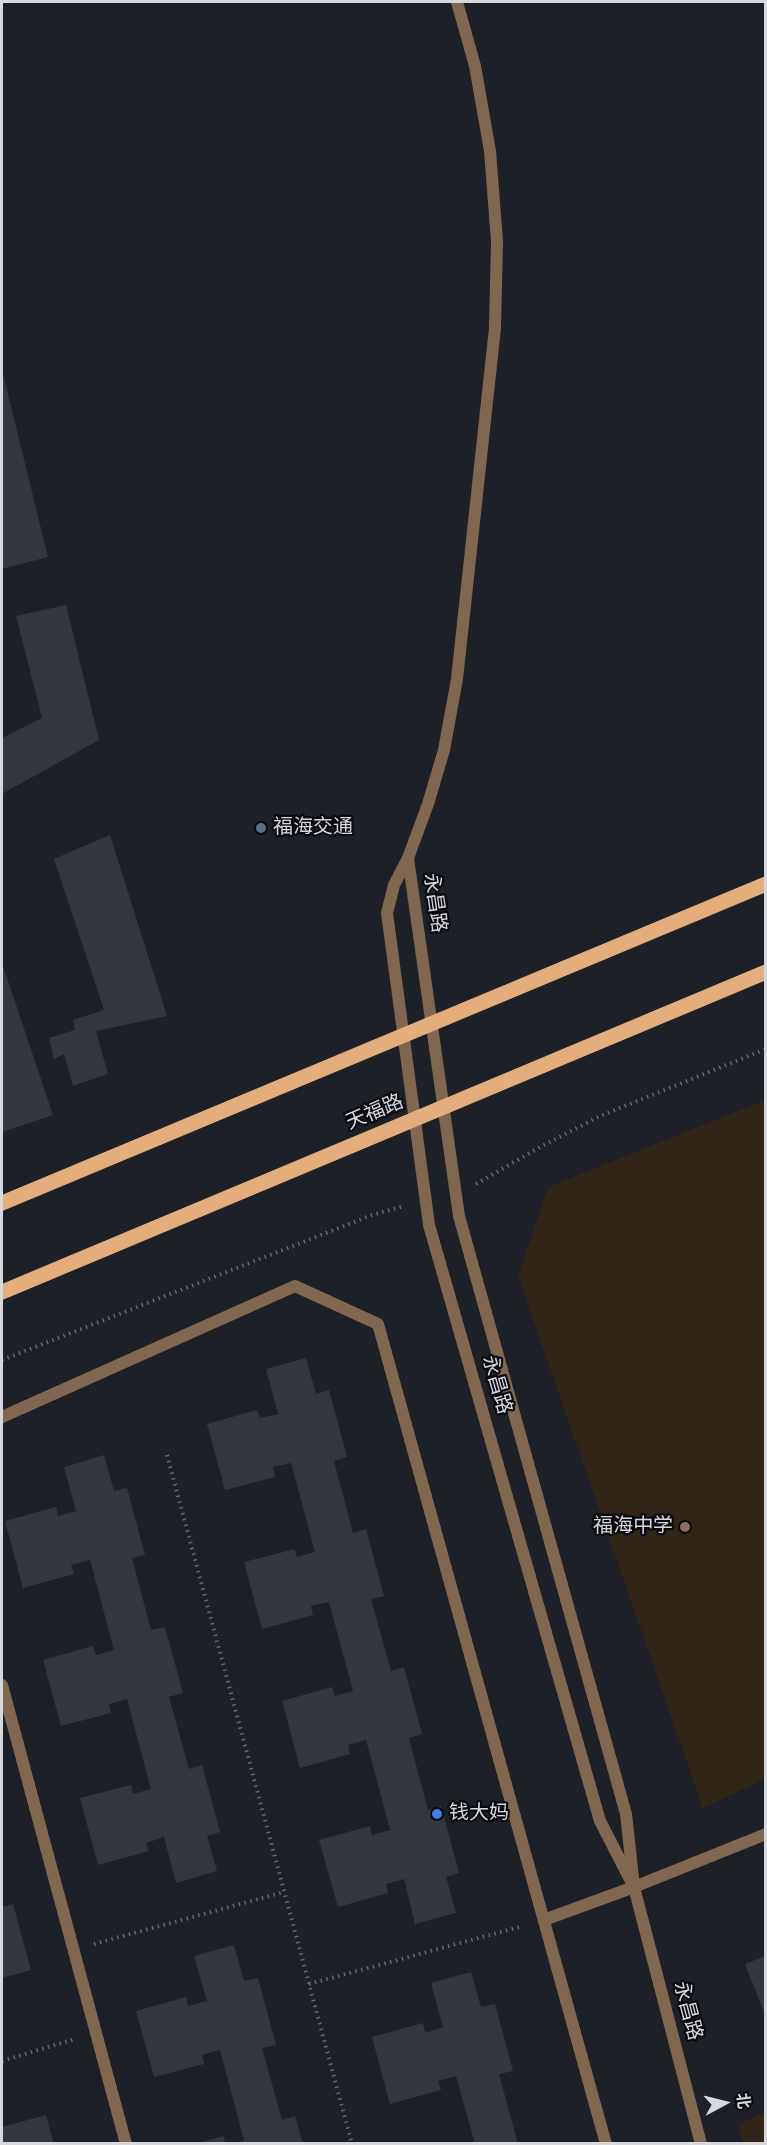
<!DOCTYPE html>
<html>
<head>
<meta charset="utf-8">
<style>
  body { margin:0 }
  #map { position:relative; width:767px; height:2145px; overflow:hidden; background:#1e2027; font-family:Poppins,"Noto Sans SC",sans-serif }
  canvas { display:block }
  .frame { position:absolute; inset:0; border:3px solid #d6d8dd; pointer-events:none }
  .north { position:absolute; left:695px; top:2073px; width:60px; height:60px; -webkit-text-stroke:4px #090a0d; paint-order:stroke; rotate:83deg; font-size:16px; font-weight:700; line-height:24px; text-align:center; color:#d6d8dd }
  .north::after { content:''; display:block; margin:auto; width:21px; height:27px; background:#d6d8dd; clip-path:polygon(50% 0,100% 100%,50% 72%,0 100%) }
</style>
</head>
<body>
<div id="map">
<canvas width="767" height="2145"></canvas>
<div class="frame"></div>
<div class="north">北</div>
</div>
<script>
const g = document.querySelector('canvas').getContext('2d');
g.lineJoin = 'round';
function fill(path, color) { g.fillStyle = color; g.fill(path, 'evenodd'); }
function stroke(path, color, width, dash) { g.strokeStyle = color; g.lineWidth = width; g.lineCap = dash ? 'butt' : 'round'; g.setLineDash(dash || []); g.stroke(path); }
function write(font, color, halo, rows, align = 'center') {
  g.font = font + ' Poppins,"Noto Sans SC",sans-serif'; g.lineWidth = 4.5; g.setLineDash([]); g.textBaseline = 'middle'; g.strokeStyle = halo; g.fillStyle = color; for (const [text, x, y, turn = 0] of rows) {
    g.save(); g.translate(x, y); g.rotate((+turn || 0) * Math.PI / 180); g.textAlign = isNaN(turn) ? turn : align; if (halo) g.strokeText(text, 0, 0); g.fillText(text, 0, 0); g.restore();
  }
}
fill(new Path2D(`
  M765,1100V1779L703,1808L518,1276L548,1187Z
  M765,2112V2143H743L738,2125Z`), '#312517');
fill(new Path2D(`
  M2,370L48,557L2,569Z
  M66,605L99,740L2,794V738L42,718L16,616Z
  M110,835L167,1016L96,1031L108,1074L73,1086L64,1054L54,1059L49,1038L75,1030L73,1020L104,1010L54,859Z
  M2,963L53,1115L2,1132Z
  M306,1358L316,1394L329,1390L347,1457L334,1461L353,1533L366,1529L384,1596L371,1599L391,1671L404,1667L422,1734L409,1738L428,1810L441,1806L459,1873L446,1877L456,1913L415,1924L404,1879L386,1884L388,1893L338,1907L319,1840L370,1826L372,1835L390,1830L366,1740L348,1745L350,1754L300,1768L282,1701L332,1687L335,1696L353,1691L329,1602L311,1606L313,1615L262,1629L244,1562L295,1549L297,1557L315,1552L291,1463L273,1467L275,1477L225,1490L207,1424L257,1410L260,1418L278,1414L266,1369Z
  M104,1455L114,1491L127,1488L145,1555L132,1558L151,1630L165,1627L183,1693L169,1697L189,1769L202,1765L220,1832L207,1836L217,1871L176,1883L164,1837L146,1843L149,1851L98,1865L80,1798L131,1785L133,1794L151,1789L127,1699L109,1704L111,1713L61,1726L43,1660L93,1646L96,1655L114,1650L90,1560L71,1565L74,1574L23,1588L5,1521L56,1507L58,1516L76,1511L64,1467Z
  M13,1904L31,1970L2,1978V1907Z
  M234,1945L244,1981L258,1978L276,2045L262,2048L282,2120L295,2116L303,2144H233L244,2140L220,2050L202,2055L204,2064L154,2077L136,2011L186,1997L188,2006L207,2001L194,1956Z
  M765,1956V2014L745,1964Z
  M471,1972L481,2007L495,2004L513,2071L499,2074L518,2144H475L456,2076L438,2081L441,2090L390,2104L372,2037L423,2023L425,2033L443,2027L431,1983Z
  M46,2115L54,2144H2V2127Z
  M224,2136L225,2144H198V2143Z`), '#34363e');
stroke(new Path2D(`
  M476,1184L542,1146L600,1116L766,1049
  M2,1360L372,1215L404,1206
  M167,1455L352,2144
  M94,1944L284,1892
  M309,1984L523,1926
  M2,2061L75,2039`), '#65676d', 4, [1.5, 4.5]);
stroke(new Path2D(`
  M2,1417L295,1286L378,1324L606,2144
  M2,1685L126,2144
  M544,1920L634,1887`), '#81674f', 12);
stroke(new Path2D(`
  M457,2L475,66L490,151L497,241L495,328L457,679L444,750L428,804L408,858L394,885L387,913L429,1225L600,1821L634,1887
  M408,858L459,1216L626,1814L634,1887L701,2144
  M634,1887L766,1834`), '#81674f', 12);
stroke(new Path2D(`
  M2,1203L766,884
  M2,1292L766,972`), '#e3ae7c', 15);
for (const [x, y, r, color] of [
  [261,828,6,"#5c6f8a"],
  [685,1527,6,"#8d6e63"],
  [437,1814,6,"#3f7fe0"]
]) { const dot = new Path2D(); dot.arc(x, y, r, 0, 2 * Math.PI); g.fillStyle = color; g.fill(dot); stroke(dot, '#090a0d', 2); }
write('20px', '#d6d8dd', '#090a0d', [
  ["福海交通",273,828],
  ["福海中学",673,1527,"right"],
  ["钱大妈",449,1814]
], 'left');
write('20px', '#d6d8dd', '#090a0d', [
  ["永昌路",434,903,82],
  ["天福路",375,1113,-23],
  ["永昌路",496,1385,74],
  ["永昌路",687,2011,75]
]);
</script>
</body>
</html>
